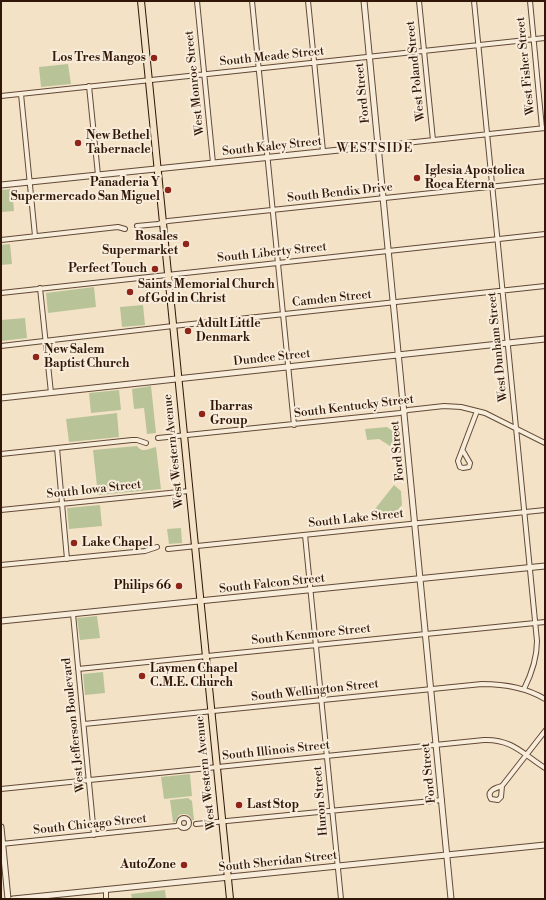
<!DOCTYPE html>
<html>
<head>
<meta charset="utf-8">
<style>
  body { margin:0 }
  #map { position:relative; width:546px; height:900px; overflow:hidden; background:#f4e2c7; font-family:"Libre Bodoni",serif }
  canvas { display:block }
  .frame { position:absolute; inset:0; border:2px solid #311707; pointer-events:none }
</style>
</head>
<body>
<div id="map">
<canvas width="546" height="900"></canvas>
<div class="frame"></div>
</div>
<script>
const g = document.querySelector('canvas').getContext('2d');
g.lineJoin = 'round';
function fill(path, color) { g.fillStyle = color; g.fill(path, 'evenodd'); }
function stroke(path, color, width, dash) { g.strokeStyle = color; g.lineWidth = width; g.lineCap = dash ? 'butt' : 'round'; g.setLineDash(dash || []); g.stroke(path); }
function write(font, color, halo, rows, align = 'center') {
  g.font = font + ' "Libre Bodoni",serif'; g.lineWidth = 4; g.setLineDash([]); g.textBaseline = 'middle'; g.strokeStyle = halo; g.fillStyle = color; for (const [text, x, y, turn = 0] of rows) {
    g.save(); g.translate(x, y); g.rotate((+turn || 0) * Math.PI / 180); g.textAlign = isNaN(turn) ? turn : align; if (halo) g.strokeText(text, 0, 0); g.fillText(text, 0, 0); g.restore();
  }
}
fill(new Path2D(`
  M68,64L71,84L41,87L39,67Z
  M12,189L14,211L1,212V190Z
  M10,244L12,264L1,265V245Z
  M94,287L96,307L48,313L46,293Z
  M143,305L145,325L122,327L120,307Z
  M25,318L27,338L1,341V320Z
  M151,386L156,433L147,434L144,408L134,409L132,389Z
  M119,390L121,410L91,413L89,393Z
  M117,413L119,437L69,442L66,419Z
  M387,427L394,432L395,441L390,446L379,439L367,440L365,429Z
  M137,446C143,454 149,448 156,447L161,489L98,495L93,450Z
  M394,485L401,491L402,505L393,515L384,516L375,509Z
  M100,505L102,526L69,529L67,508Z
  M181,528L182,543L169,544L167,529Z
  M97,616L100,638L80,640L77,618Z
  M103,672L105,693L85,695L83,674Z
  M190,774L192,796L164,799L161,777Z
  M188,798L192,801L194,820H192C190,814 185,813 179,815L175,822H173L170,800Z
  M165,890L166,899H132L131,894Z`), '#b8c498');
const minor = new Path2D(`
  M197,1L213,163
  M252,1L294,425
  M308,1L323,151
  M419,1L433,140
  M474,1L537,641C537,659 532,673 524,689
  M530,1L542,128
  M89,86L98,175
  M21,94L35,236
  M1,96L545,38
  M378,146L545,128
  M137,226L158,224L168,221L545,181
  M1,240L118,227L125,229
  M40,288L51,393
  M1,293L545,234
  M1,346L173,326L545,286
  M158,438L400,413L408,410L444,406L461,407L485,413L545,443
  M57,448L67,559
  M463,451L470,463L469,467L463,468L460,467L458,461L477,411
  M1,454L132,440H137L146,443
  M1,510L189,491
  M305,535L341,899
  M168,549L545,510
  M1,565L145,551L157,547
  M73,614L94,835
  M78,669L545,622
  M84,724L482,684C504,684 525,687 545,699
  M502,786C495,788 486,791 491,799L498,800L501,797L502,786L545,731
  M1,789L484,740C512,739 523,754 545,768
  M179 823a5 5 0 1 1 10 0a5 5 0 1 1-10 0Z
  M196,824L442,800
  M1,844L176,826L179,825
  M106,889V899`);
const tertiary = new Path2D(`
  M364,1L451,899
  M1,185L378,146
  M1,398L545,339
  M1,621L545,566
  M1,827L8,899
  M13,899L545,845`);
const primary = new Path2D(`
  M141,1L230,899`);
stroke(minor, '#624a37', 6);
stroke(tertiary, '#624a37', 7);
stroke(primary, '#311707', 8);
stroke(minor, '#f8ecdb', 4);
stroke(tertiary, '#f8ecdb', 5);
stroke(primary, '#f4e2c7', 6);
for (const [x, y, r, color] of [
  [154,58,4,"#8f2418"],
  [78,143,4,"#8f2418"],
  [417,178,4,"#8f2418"],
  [168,190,4,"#8f2418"],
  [186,244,4,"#8f2418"],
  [155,269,4,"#8f2418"],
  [130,292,4,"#8f2418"],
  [188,331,4,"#8f2418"],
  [36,357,4,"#8f2418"],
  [202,414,4,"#8f2418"],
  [74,543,4,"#8f2418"],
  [179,586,4,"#8f2418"],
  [142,676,4,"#8f2418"],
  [239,805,4,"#8f2418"],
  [184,865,4,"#8f2418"]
]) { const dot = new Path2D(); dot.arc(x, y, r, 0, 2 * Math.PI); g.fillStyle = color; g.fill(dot); stroke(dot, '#f8ecdb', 1.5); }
write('12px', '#311707', '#f8ecdb', [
  ["South Meade Street",272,57,-6],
  ["West Fisher Street",526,66,-96],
  ["West Poland Street",416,71,-96],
  ["West Monroe Street",195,83,-96],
  ["Ford Street",363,93,-96],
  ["South Kaley Street",272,147,-6],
  ["South Bendix Drive",340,193,-6],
  ["South Liberty Street",272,253,-6],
  ["Camden Street",332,299,-6],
  ["West Dunham Street",498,347,-96],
  ["Dundee Street",272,358,-6],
  ["South Kentucky Street",354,407,-7],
  ["West Western Avenue",174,451,-96],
  ["Ford Street",398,451,-95],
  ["South Iowa Street",94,490,-6],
  ["South Lake Street",356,519,-6],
  ["South Falcon Street",272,584,-6],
  ["South Kenmore Street",311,635,-6],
  ["South Wellington Street",315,691,-6],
  ["West Jefferson Boulevard",74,725,-96],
  ["South Illinois Street",276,751,-6],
  ["West Western Avenue",206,773,-96],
  ["Ford Street",429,773,-96],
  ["Huron Street",321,801,-95],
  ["South Chicago Street",90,825,-6],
  ["South Sheridan Street",278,862,-6]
]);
write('bold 12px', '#311707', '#f8ecdb', [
  ["Los Tres Mangos",146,58,"right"],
  ["New Bethel",86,136],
  ["Tabernacle",86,150],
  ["Iglesia Apostolica",425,171],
  ["Roca Eterna",425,185],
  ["Panaderia Y",160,183,"right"],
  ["Supermercado San Miguel",160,197,"right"],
  ["Rosales",178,237,"right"],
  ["Supermarket",178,251,"right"],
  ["Perfect Touch",147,269,"right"],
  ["Saints Memorial Church",138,285],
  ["of God in Christ",138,299],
  ["Adult Little",196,324],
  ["Denmark",196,338],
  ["New Salem",44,350],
  ["Baptist Church",44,364],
  ["Ibarras",210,407],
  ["Group",210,421],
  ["Lake Chapel",82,543],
  ["Philips 66",171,586,"right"],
  ["Laymen Chapel",150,669],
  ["C.M.E. Church",150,683],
  ["Last Stop",247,805],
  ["AutoZone",176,865,"right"]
], 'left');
g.letterSpacing = '1px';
write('13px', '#311707', '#f8ecdb', [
  ["WESTSIDE",375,149]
]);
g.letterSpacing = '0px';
</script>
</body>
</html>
